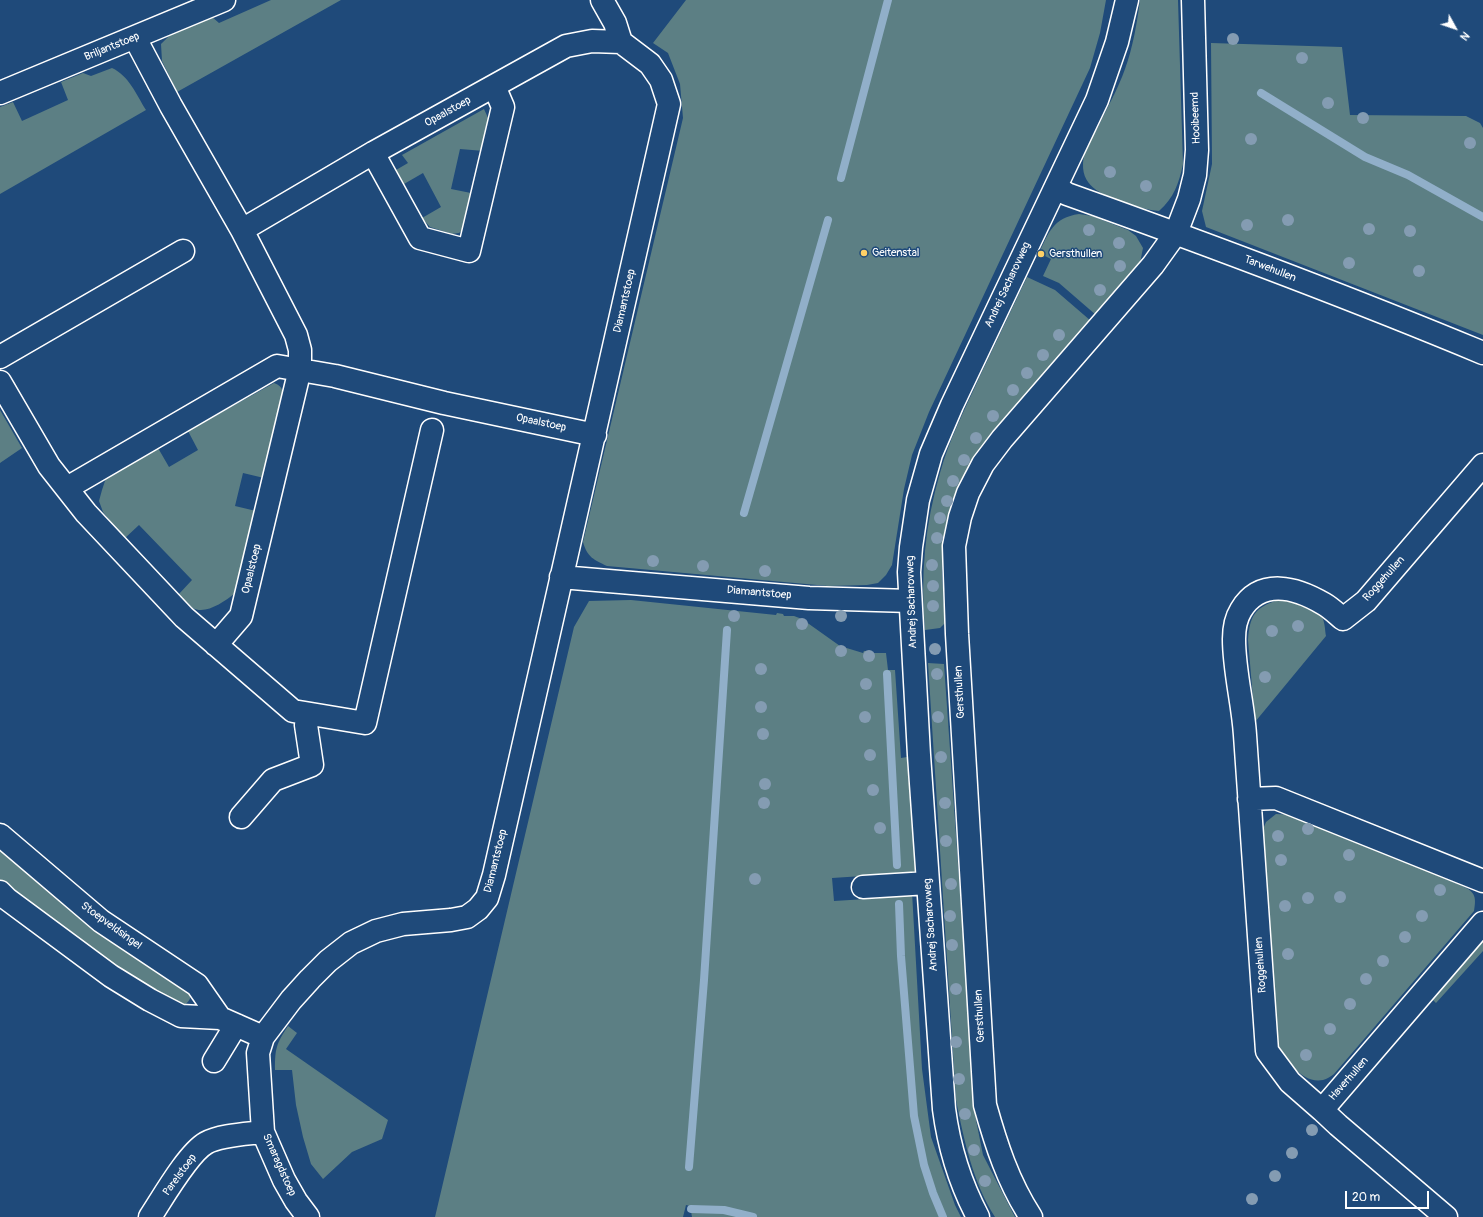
<!DOCTYPE html>
<html>
<head>
<meta charset="utf-8">
<style>
  body { margin:0 }
  #map { position:relative; width:1483px; height:1217px; overflow:hidden; background:#1f4a7a; font-family:Pangolin,sans-serif }
  canvas { display:block }
  .north { position:absolute; left:1435px; top:8px; width:40px; height:40px; -webkit-text-stroke:3px #1f4a7a; paint-order:stroke; rotate:130deg; font-size:11px; font-weight:700; line-height:16px; text-align:center; color:#fff }
  .north::after { content:''; display:block; margin:auto; width:14px; height:18px; background:#fff; clip-path:polygon(50% 0,100% 100%,50% 72%,0 100%) }
  .scale { position:absolute; left:1345px; top:1191px; width:84px; height:18px; box-sizing:border-box; border:2px solid #fff; border-top:0; padding-left:5px; font-size:12px; line-height:14px; white-space:nowrap; color:#fff; -webkit-text-stroke:3px #1f4a7a; paint-order:stroke }
</style>
</head>
<body>
<div id="map">
<canvas width="1483" height="1217"></canvas>
<div class="north">N</div>
<div class="scale">20 m</div>
</div>
<script>
const g = document.querySelector('canvas').getContext('2d');
g.lineJoin = 'round';
function fill(path, color) { g.fillStyle = color; g.fill(path, 'evenodd'); }
function stroke(path, color, width, dash) { g.strokeStyle = color; g.lineWidth = width; g.lineCap = dash ? 'butt' : 'round'; g.setLineDash(dash || []); g.stroke(path); }
function write(font, color, halo, rows, align = 'center') {
  g.font = font + ' Pangolin,sans-serif'; g.lineWidth = 3; g.setLineDash([]); g.textBaseline = 'middle'; g.strokeStyle = halo; g.fillStyle = color; for (const [text, x, y, turn = 0] of rows) {
    g.save(); g.translate(x, y); g.rotate((+turn || 0) * Math.PI / 180); g.textAlign = isNaN(turn) ? turn : align; if (halo) g.strokeText(text, 0, 0); g.fillText(text, 0, 0); g.restore();
  }
}
fill(new Path2D(`
  M271,0H341L177,92L162,61L161,44L174,31L211,16L219,23Z
  M686,0H1106L1100,33L1090,68L929,412L912,455L904,489L892,565L886,575L878,583L867,585L828,586L607,566C594,560 587,557 583,542L683,118L680,84L668,53L653,43Z
  M1140,0H1178L1183,164C1179,183 1174,198 1159,211C1146,210 1136,206 1124,202C1105,196 1082,188 1083,164C1083,151 1092,138 1098,127C1107,108 1118,89 1125,69C1133,47 1137,23 1140,0Z
  M1211,43L1342,47L1350,115L1466,116L1480,123L1483,128V335L1206,227L1202,211L1212,164Z
  M112,68C129,76 136,94 146,110L0,194V107L13,102L22,121L68,100L61,82L83,73L91,76Z
  M484,109L489,120L484,151L460,149L451,189L471,193L464,229L459,233L452,234L430,227L422,218L441,207L423,173L404,184L396,170L408,163L402,155Z
  M1079,214L1092,216L1128,230L1136,236L1143,248L1140,263L1096,315L1059,283L1043,276L1051,259L1039,253C1049,232 1053,218 1079,214Z
  M1027,277L1055,290L1091,321L944,542L942,572L945,623L940,628L925,630C920,577 925,524 940,473C949,440 965,409 979,378C995,344 1011,311 1027,277Z
  M274,383C279,385 282,387 283,393L264,478L243,473L235,506L256,511L234,594C224,602 205,615 193,608C187,605 182,599 178,595L192,580L139,525L124,539L103,512L99,501L102,490L106,478L158,448L169,467L198,450L188,431Z
  M0,410L22,448L0,463Z
  M631,600L776,615L777,613L783,614L784,616H794L802,619L840,646L863,653L864,651H869V653H886L888,670H895L901,758L907,757L916,877L878,875L832,878L834,901L882,898V892H912L922,1069L931,1137L955,1205L961,1217H692L690,1206L686,1205L683,1217H435L574,627L589,601Z
  M1278,600C1289,601 1316,607 1322,617C1325,622 1325,631 1326,636L1255,722L1248,640C1250,616 1254,608 1278,600Z
  M928,663L944,664L976,1120L983,1155L1015,1217H995C973,1183 964,1140 956,1100Z
  M1276,814L1295,815L1460,885C1474,891 1477,895 1474,911L1334,1074C1331,1076 1327,1079 1323,1080C1302,1084 1288,1061 1278,1046L1261,834L1266,822Z
  M0,848L68,907L190,991C192,998 189,1002 183,1006L161,999L32,907L0,880Z
  M1483,938V951L1436,1003L1431,998Z
  M288,1026L297,1033L286,1049L388,1120L382,1139L352,1152L323,1179L311,1164L303,1137L296,1105L292,1070H275C275,1049 276,1044 288,1026Z`), '#5c7f84');
stroke(new Path2D(`
  M1261,93L1365,157L1408,175L1483,217
  M841,178L888,0
  M744,513L828,220
  M887,674L897,865
  M899,904L901,956L914,1116L924,1165L933,1193L943,1217
  M689,1167L704,980L727,630
  M691,1209L724,1210L753,1217`), '#91afc9', 8);
const minor = new Path2D(`
  M135,38L171,106L242,230L296,335L300,350V369L241,616L216,645
  M0,93L224,0
  M373,153L420,238L469,251L503,107L494,86
  M1056,187L1067,194C1207,244 1346,296 1483,353
  M242,230L373,153L566,46L592,41L621,42L615,23L602,0
  M0,357L183,251
  M0,382L49,466L86,513L184,617L293,711L365,723L432,430
  M67,488L277,366L335,376L444,403L595,435
  M561,577L809,598L910,601
  M1249,799L1276,798L1483,881
  M241,817L273,780L312,765L306,725L309,714
  M0,835L101,921L197,985L220,1018
  M863,887L928,883
  M0,892L7,899L111,976L150,1000L181,1016L220,1018L263,1037
  M214,1061L236,1025
  M1322,1110L1290,1082L1267,1051C1259,946 1253,840 1245,735C1243,703 1234,671 1234,639C1234,630 1236,618 1241,610C1261,577 1297,588 1324,604C1331,608 1337,614 1343,619L1366,601L1483,465
  M150,1217C162,1199 188,1153 206,1143C220,1135 247,1134 263,1132
  M308,1217L296,1201L284,1180L263,1132L258,1053L263,1037L291,1000L310,979L328,961L351,943L376,931L403,924L451,920L467,917L478,909L487,898L494,875L669,104L661,80L650,64L621,42
  M978,1217C960,1183 949,1147 944,1109L919,755L909,572L911,547L918,500L931,454L952,405L1097,100L1117,42L1127,0
  M1031,1217C1008,1182 996,1144 985,1105L957,634L954,546L960,517L968,493L983,464L1002,439L1153,265L1176,233L1189,199L1195,175L1197,150L1193,0
  M1446,1217L1338,1125L1322,1110L1483,923`);
stroke(minor, '#fff', 25);
stroke(minor, '#1f4a7a', 22);
g.fillStyle = '#849cb2';
for (const [x, y] of [
  [1233,39],
  [1302,58],
  [1328,103],
  [1363,118],
  [1251,139],
  [1470,143],
  [1110,172],
  [1146,186],
  [1288,220],
  [1247,225],
  [1369,229],
  [1089,230],
  [1410,231],
  [1119,243],
  [1349,263],
  [1120,266],
  [1419,271],
  [1100,290],
  [1059,335],
  [1043,355],
  [1027,373],
  [1013,390],
  [993,416],
  [976,438],
  [964,460],
  [953,481],
  [947,501],
  [940,518],
  [937,538],
  [653,561],
  [932,565],
  [703,566],
  [765,571],
  [933,586],
  [933,606],
  [734,616],
  [841,616],
  [802,624],
  [1298,626],
  [1272,631],
  [935,649],
  [841,651],
  [869,656],
  [761,669],
  [937,674],
  [1265,677],
  [866,684],
  [761,707],
  [865,717],
  [938,717],
  [763,734],
  [870,755],
  [941,757],
  [765,784],
  [873,790],
  [764,803],
  [945,803],
  [880,828],
  [1308,829],
  [1278,836],
  [946,841],
  [1349,855],
  [1281,860],
  [755,879],
  [951,884],
  [1440,890],
  [1340,897],
  [1308,898],
  [1285,906],
  [950,916],
  [1422,916],
  [1405,937],
  [952,945],
  [1288,954],
  [1383,961],
  [1366,979],
  [956,989],
  [1350,1004],
  [1330,1029],
  [956,1042],
  [1306,1055],
  [959,1079],
  [965,1114],
  [1312,1130],
  [974,1150],
  [1292,1153],
  [1275,1176],
  [985,1181],
  [1252,1199]
]) { g.beginPath(); g.arc(x, y, 6, 0, 2 * Math.PI); g.fill(); }
for (const [x, y, r, color] of [
  [864,253,4,"#ffd166"],
  [1041,254,4,"#ffd166"]
]) { const dot = new Path2D(); dot.arc(x, y, r, 0, 2 * Math.PI); g.fillStyle = color; g.fill(dot); stroke(dot, '#1f4a7a', 1.5); }
write('11px', '#fff', '#1f4a7a', [
  ["Briljantstoep",112,47,-22],
  ["Opaalstoep",448,112,-29],
  ["Hooibeemd",1196,118,-92],
  ["Tarwehullen",1270,269,21],
  ["Andrej Sacharovweg",1008,285,-65],
  ["Diamantstoep",625,301,-77],
  ["Opaalstoep",541,423,12],
  ["Opaalstoep",252,569,-76],
  ["Roggehullen",1384,579,-48],
  ["Diamantstoep",759,593,5],
  ["Andrej Sacharovweg",912,602,-92],
  ["Gersthullen",960,692,-93],
  ["Diamantstoep",496,861,-76],
  ["Andrej Sacharovweg",931,925,-94],
  ["Stoepveldsingel",111,926,36],
  ["Roggehullen",1261,965,-94],
  ["Gersthullen",980,1016,-93],
  ["Haverhullen",1349,1079,-49],
  ["Smaragdstoep",279,1165,66],
  ["Parelstoep",180,1175,-54]
]);
write('11px', '#fff', '#1f4a7a', [
  ["Geitenstal",872,253],
  ["Gersthullen",1049,254]
], 'left');
</script>
</body>
</html>
